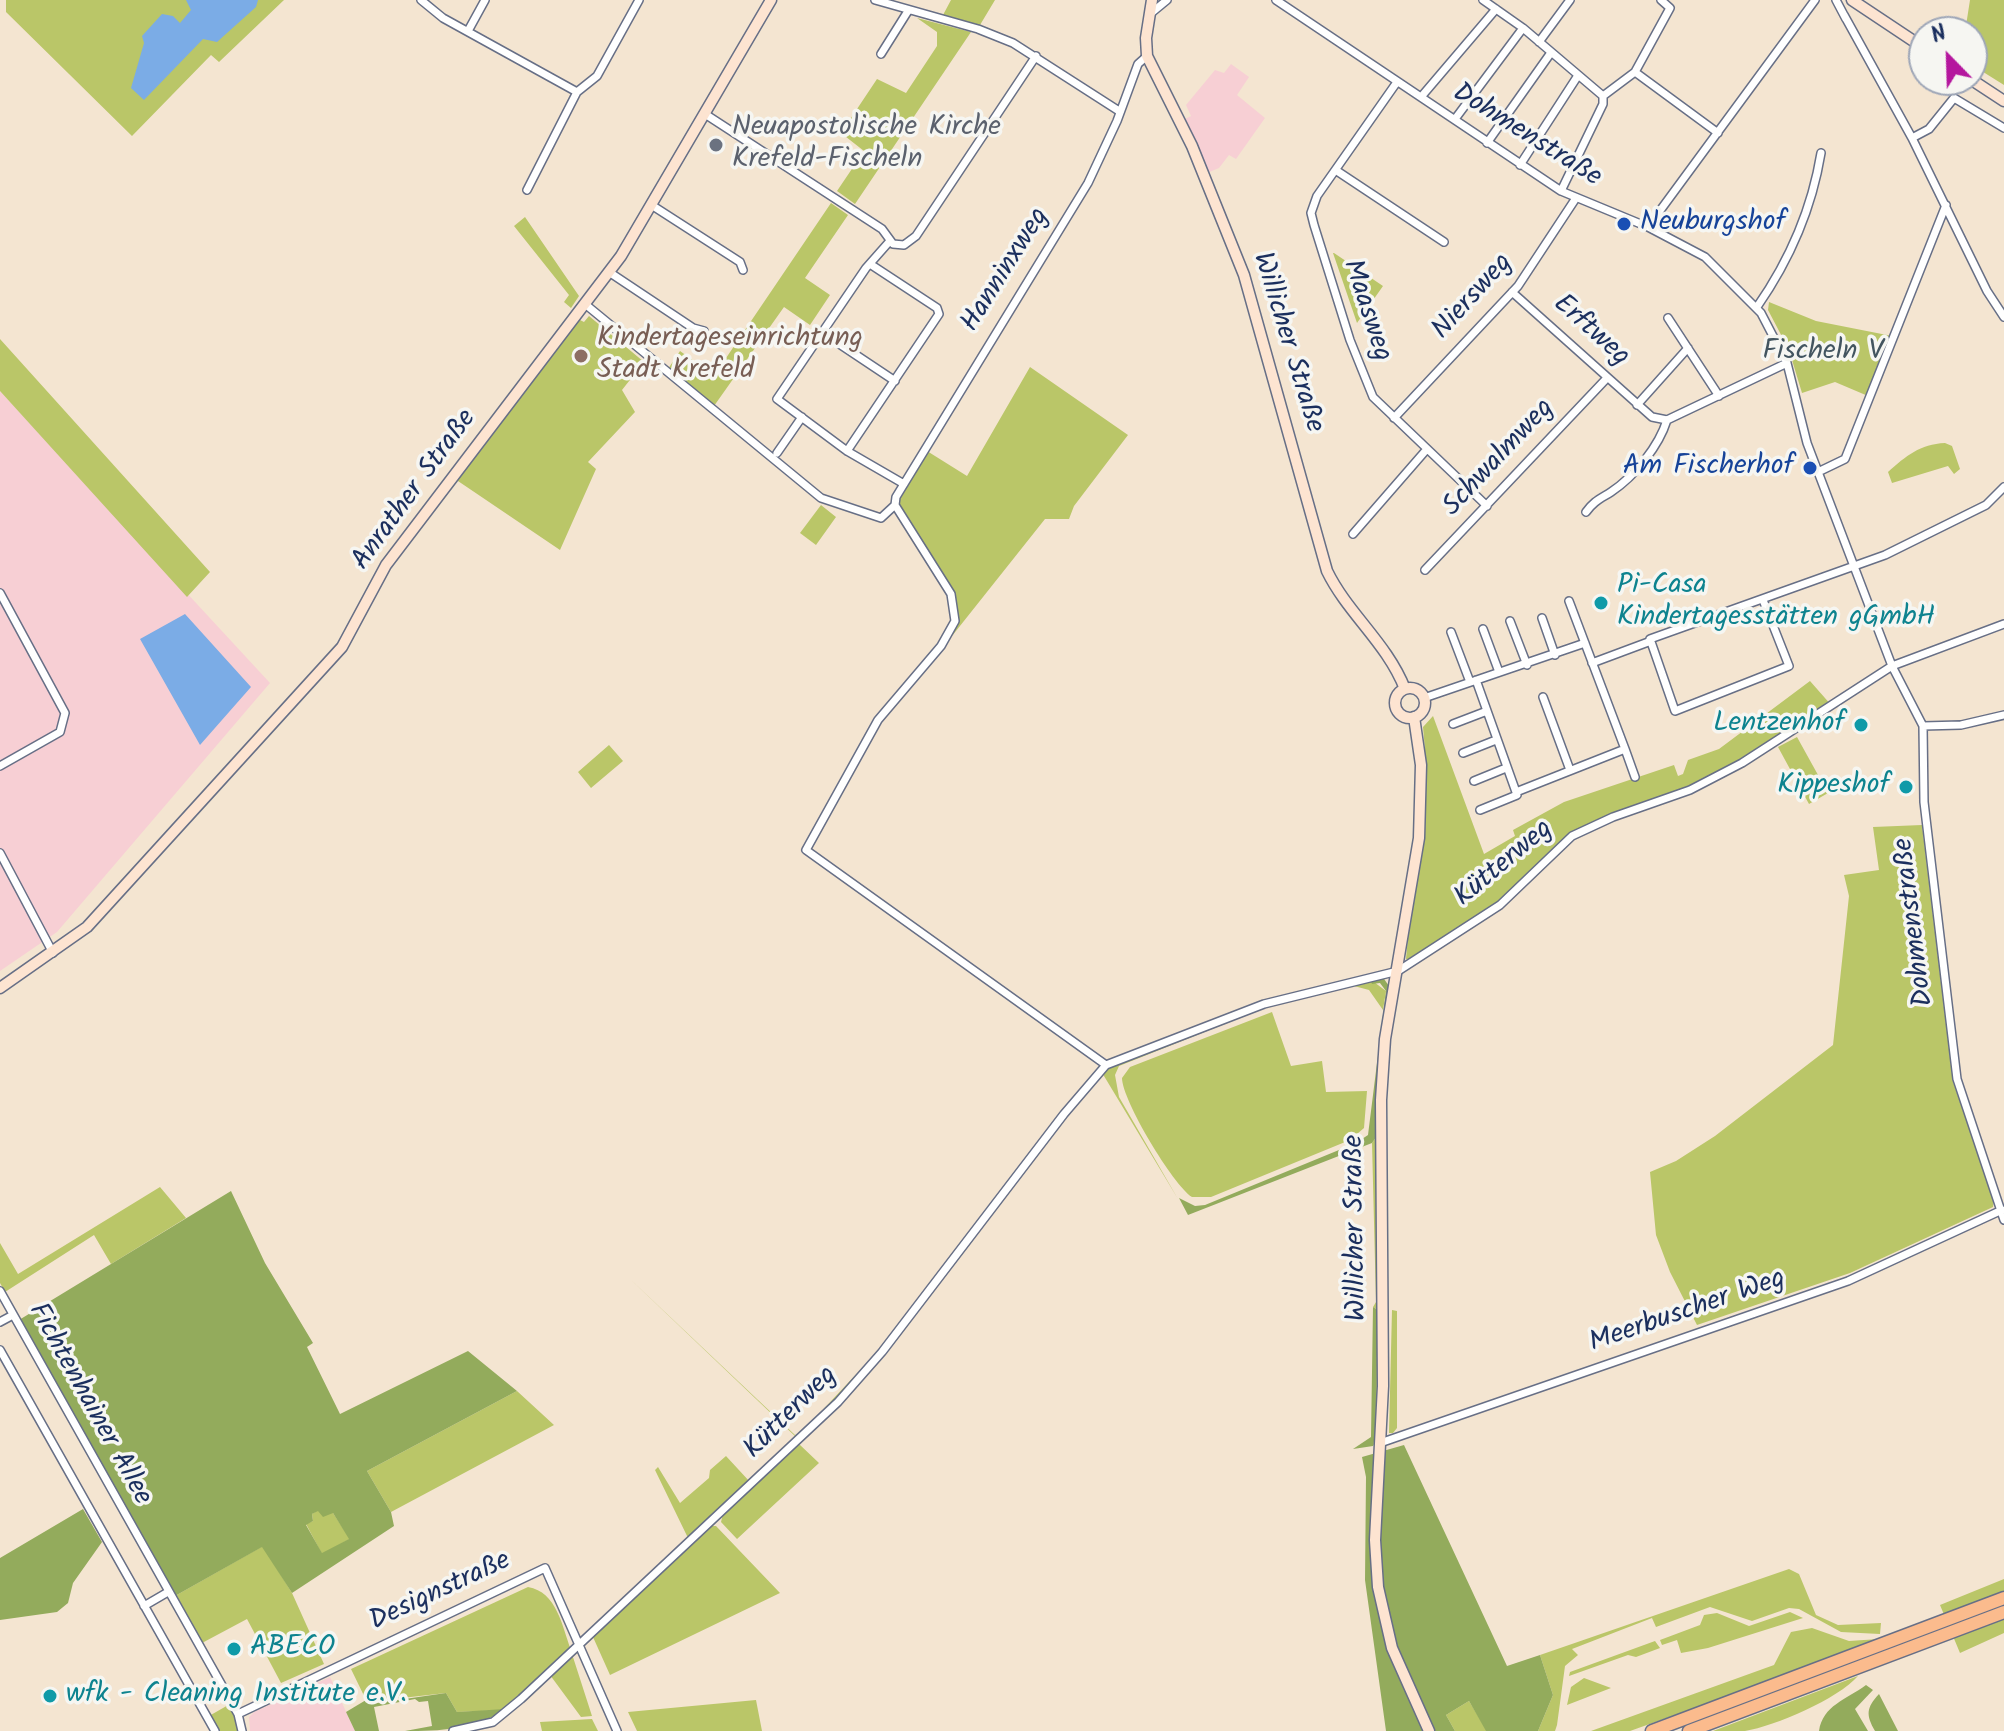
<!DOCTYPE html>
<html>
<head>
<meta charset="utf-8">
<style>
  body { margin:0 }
  #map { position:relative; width:2004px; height:1731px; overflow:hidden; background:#f4e5d1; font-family:Kalam,sans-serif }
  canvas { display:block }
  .north { position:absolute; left:1908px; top:16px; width:80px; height:80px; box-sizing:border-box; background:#f6f6f2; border:2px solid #9ea6b7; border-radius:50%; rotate:337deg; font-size:22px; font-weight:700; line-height:32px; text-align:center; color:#1b2f5e }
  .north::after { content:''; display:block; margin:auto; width:28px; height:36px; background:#b5179e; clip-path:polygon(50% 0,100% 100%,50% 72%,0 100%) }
</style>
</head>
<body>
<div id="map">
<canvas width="2004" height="1731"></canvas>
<div class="north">N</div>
</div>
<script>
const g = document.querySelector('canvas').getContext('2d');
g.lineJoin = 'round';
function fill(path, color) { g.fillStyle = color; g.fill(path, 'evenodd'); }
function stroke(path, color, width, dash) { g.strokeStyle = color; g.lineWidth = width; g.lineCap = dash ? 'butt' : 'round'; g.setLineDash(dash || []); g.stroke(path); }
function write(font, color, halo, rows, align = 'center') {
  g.font = font + ' Kalam,sans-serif'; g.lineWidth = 7; g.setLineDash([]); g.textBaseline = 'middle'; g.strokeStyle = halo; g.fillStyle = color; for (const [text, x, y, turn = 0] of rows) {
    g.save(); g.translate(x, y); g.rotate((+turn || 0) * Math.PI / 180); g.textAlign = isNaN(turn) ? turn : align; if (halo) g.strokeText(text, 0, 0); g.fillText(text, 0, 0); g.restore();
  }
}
fill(new Path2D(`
  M1231,64L1249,77L1237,95L1265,118L1236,159L1229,155L1219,168L1207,173L1183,120L1191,116L1186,105L1215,70L1224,73Z
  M0,391L270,683L57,932L0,971Z
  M330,1677L355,1731H250L249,1717L254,1712Z`), '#f7cfd4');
fill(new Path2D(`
  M6,0H284L219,62L211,55L132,136L6,12Z
  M951,0H995L980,25L943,15Z
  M1970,0H2004V85L1972,65V32H1965Z
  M917,18L971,32L855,204L837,191L864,151L841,133L877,79L906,93L937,46V32Z
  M831,203L848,215L805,278L830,295L810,325L784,307L714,406L668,369L680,351L701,366L724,361Z
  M525,217L579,296L571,308L564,302L569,295L514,226Z
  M1334,253L1383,286L1357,323L1333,253Z
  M1769,302L1816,321L1892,336L1868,396L1835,382L1802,393L1789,350L1768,310Z
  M589,316L644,362L622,390L635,412L588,462L596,469L560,550L455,479L578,319L584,322Z
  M0,339L210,572L187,597L0,391Z
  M1030,367L1128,435L1074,506L1069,519H1045L952,636L958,619L953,593L898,504L899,497L927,451L967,476Z
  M1945,443L1952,446L1960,469L1954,474L1948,466L1892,483L1888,472C1906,456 1920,444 1945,443Z
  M821,505L836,517L816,545L800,533Z
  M1810,681L1832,706L1713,777L1564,839L1507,897L1413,960L1406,959L1425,750L1423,727L1433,716L1484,854L1515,836L1513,830L1564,802L1674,765L1678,776L1683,774L1688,760L1719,749Z
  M1797,737L1828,793L1809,804L1778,747Z
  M609,745L623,761L591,788L578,772Z
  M1922,825L1953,1082L1994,1199L1993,1207L1850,1273L1697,1325L1670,1272L1656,1235L1650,1172L1676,1161L1715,1136L1833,1045L1849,896L1844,875L1879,870L1873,827Z
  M1370,979L1386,991L1383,1010L1369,990L1354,986L1265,1008L1119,1066L1115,1075L1119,1097L1178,1199L1101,1071L1244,1013Z
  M1272,1012L1291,1066L1322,1061L1326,1092L1367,1091L1364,1128L1350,1140L1211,1197H1192C1173,1185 1122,1100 1122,1078L1130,1067Z
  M1377,1136L1380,1318L1377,1439L1373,1446L1378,1310L1373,1307L1376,1302L1372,1143Z
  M1032,1153L881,1351L837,1400L797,1438L629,1278L795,1435L801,1433L879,1350Z
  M160,1187L186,1218L111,1264L94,1235L5,1292L0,1283V1243L18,1274Z
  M1392,1310L1397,1311V1428L1393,1433H1389Z
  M517,1391L554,1425L391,1512L367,1471Z
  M791,1439L793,1444L790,1448L592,1631L688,1538L655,1470L658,1467L680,1503L709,1478L710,1470L726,1456L750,1482L791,1444Z
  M799,1444L819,1463L737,1539L721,1522L723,1514Z
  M318,1510L333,1513L350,1539L322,1554L306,1524L313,1521L312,1514Z
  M711,1526H716L780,1593L610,1675L593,1637L595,1633Z
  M263,1546L292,1593L324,1664L281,1683L247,1619L202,1643L175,1596Z
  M1789,1569L1799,1574L1816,1615L1838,1625L1881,1623L1880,1634L1841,1632L1799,1609L1789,1608L1752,1621L1710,1607L1656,1627L1652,1618L1572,1649L1578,1655L1565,1666L1557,1725L1555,1731H1538L1553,1695L1540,1655Z
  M2004,1579V1633L1960,1653L1940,1605Z
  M528,1587C557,1592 562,1626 571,1650L506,1710L457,1712L446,1693L367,1702L351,1669Z
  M1790,1612L1803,1618L1708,1648L1681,1653L1677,1640L1662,1645L1660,1640L1700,1625L1704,1615L1717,1613L1749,1626Z
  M1812,1628L1849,1641L1879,1639L1877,1643L1630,1731H1591L1774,1665L1791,1632Z
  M1655,1641L1660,1648L1636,1657L1628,1655L1569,1676L1570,1672Z
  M572,1654L592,1716L581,1717L550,1675Z
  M1858,1676C1838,1699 1775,1726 1745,1731C1735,1731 1723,1731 1713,1731Z
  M1584,1678L1611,1688L1567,1705L1571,1687Z
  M756,1700L762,1731H637L628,1712Z
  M1469,1701L1487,1731H1455L1446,1715Z
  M230,1704L237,1719V1731H218L209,1716Z
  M592,1719L598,1731H542L540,1722Z`), '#bac668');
fill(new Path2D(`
  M1382,976L1391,989L1377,1136L1372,1143L1188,1215L1179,1198L1195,1206L1205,1205L1356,1143L1368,1135L1386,991L1380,983L1372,984L1370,979Z
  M231,1191L265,1263L313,1343L307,1347L340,1414L468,1351L517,1391L367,1471L391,1512L394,1526L292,1593L262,1547L175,1596L19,1320ZM318,1511L323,1517L333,1513L349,1539L322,1553L306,1525L313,1521L312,1514Z
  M1373,1307L1378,1310L1375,1435L1373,1446L1353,1449L1371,1437Z
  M1404,1445L1507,1666L1540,1655L1553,1695L1538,1731H1486L1469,1701L1446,1715L1455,1731H1386L1365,1580L1366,1477L1362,1457Z
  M83,1509L102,1542L73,1583L68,1603L57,1612L0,1620V1558Z
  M1866,1685L1873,1690L1855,1709L1868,1731H1819C1823,1705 1846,1700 1866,1685Z
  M446,1693L457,1712L505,1709C476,1730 439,1731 405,1731L432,1726L428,1701L419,1702L415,1699L374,1707L379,1731H355L346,1712L366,1700L370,1704Z
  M1879,1694L1898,1731H1875C1866,1715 1866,1708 1879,1694Z`), '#93ab5c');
fill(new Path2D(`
  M186,0H258L256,7L217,42L203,39L144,100L131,88L144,43L142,36L162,14L173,16L180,23L191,10Z
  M185,614L251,687L200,745L140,639Z`), '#7bace6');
const street = new Path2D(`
  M421,0L443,18L577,92
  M875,0L978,29L1013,43L1119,111
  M1276,0L1561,191L1648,227L1705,257L1761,313L1787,363L1807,443L1892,666L1923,726L1924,802L1957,1079L2004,1220
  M1483,0L1523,28L1603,96L1635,72L1718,133
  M1836,0L1846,19
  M1150,14L1167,0
  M1844,15L1912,138L1987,291L2004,317
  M468,31L485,0
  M1539,42L1570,0
  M881,54L908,11
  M1635,72L1670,8L1661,0
  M1397,82L1317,196L1311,213L1314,225L1350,340L1373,397L1487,506
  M1421,97L1496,9
  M705,114L882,229L893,244L904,245L916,236L1036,56
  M1455,119L1523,28
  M1912,138L1929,129L1954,98L2004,128
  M1487,143L1550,54
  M1520,165L1577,77
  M1337,171L1444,242
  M527,190L577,92L597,76L639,0
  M1561,191L1603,104V96
  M653,206L740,262L743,270
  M1648,227L1815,0
  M889,242L866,268L777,399L847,451L904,484
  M609,272L693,328L704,331
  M1512,292L1652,417L1667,420L1787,363
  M585,304L821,498L881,518L895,505L896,497L1088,183L1117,121L1138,64L1147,56
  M1757,307C1789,261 1812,208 1821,153
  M1668,318L1719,396
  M823,333L895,381
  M1637,405L1688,348
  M1394,418L1518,286L1576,198
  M847,451L939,314L937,308L870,264
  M777,453L802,417
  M1818,472L1845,459L1946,205
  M895,505L951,594L955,621L941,646L878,720L806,850L1106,1065
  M1586,512C1594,501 1600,499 1611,492C1635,476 1659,446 1667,420
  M1353,534L1427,449
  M1425,570L1607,378
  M0,593L65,713L60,732L0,766
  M1763,600L1789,666L1675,711L1650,639L1885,555L1986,505L2004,487
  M1542,618L1555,655
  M1510,621L1527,665
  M1483,629L1499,672
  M1451,632L1470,682
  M1592,663L1651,641
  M1476,680L1516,792L1625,749L1569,601
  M1543,697L1570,770
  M1424,698L1585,643
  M1453,724L1487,711
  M1923,726L1961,725L2004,715
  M1625,749L1635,777
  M1463,753L1496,740
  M1474,781L1506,768
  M1480,810L1517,795L1516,792
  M0,853L53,953
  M0,1291L238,1714L242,1731
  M0,1322L13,1315
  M0,1350L215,1731
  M1380,1443L1848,1281L2002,1210
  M144,1606L168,1592
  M238,1714L545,1568L617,1731
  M453,1731L493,1722L521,1699L838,1402L882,1352L1064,1114L1106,1065L1264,1004L1398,971L1500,905L1572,836L1613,817L1690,790L1742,763L1892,666L2004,624`);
const secondary = new Path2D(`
  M1152,0L1146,38L1147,56L1192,146L1244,275L1327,571C1348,614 1387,643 1405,689
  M1852,0L1924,48
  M1972,80L2004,101
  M1395 703a15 15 0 1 1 30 0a15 15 0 1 1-30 0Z
  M1414,717L1421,765L1419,838L1385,1039L1381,1100L1383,1386L1375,1540L1378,1587L1392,1648L1429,1731
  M0,988L87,927L342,647L386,565L621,256L771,0`);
const highway = new Path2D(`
  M1652,1731L2004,1598
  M1689,1731L2004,1612`);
stroke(street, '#676f86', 10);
stroke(secondary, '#676f86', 13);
stroke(highway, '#676f86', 15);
stroke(street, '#fff', 7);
stroke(secondary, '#fde4d1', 10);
stroke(highway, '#fbbb8d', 12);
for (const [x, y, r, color] of [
  [716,145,8,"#6b7280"],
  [1624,224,8,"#1a4fb4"],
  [581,356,8,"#8d6e63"],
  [1810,468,8,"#1a4fb4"],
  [1601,603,8,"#0f9aa8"],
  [1861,725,8,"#0f9aa8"],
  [1906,787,8,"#0f9aa8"],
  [234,1649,8,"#0f9aa8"],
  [50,1696,8,"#0f9aa8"]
]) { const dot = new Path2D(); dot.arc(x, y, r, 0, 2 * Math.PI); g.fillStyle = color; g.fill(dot); stroke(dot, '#f6f6f2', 3); }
write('28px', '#5b616d', '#f6f6f2', [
  ["Neuapostolische Kirche",732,129],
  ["Krefeld-Fischeln",732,161]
], 'left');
write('28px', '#1b2f5e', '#f6f6f2', [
  ["Dohmenstraße",1526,137,32],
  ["Hanninxweg",1007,271,-58],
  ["Niersweg",1474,298,-48],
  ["Maasweg",1365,311,72],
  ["Erftweg",1590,332,42],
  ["Willicher Straße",1286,343,73],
  ["Schwalmweg",1500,459,-47],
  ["Anrather Straße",416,491,-54],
  ["Kütterweg",1505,865,-40],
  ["Dohmenstraße",1916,922,-97],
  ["Willicher Straße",1358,1228,-91],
  ["Meerbuscher Weg",1688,1313,-19],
  ["Fichtenhainer Allee",88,1405,61],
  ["Kütterweg",792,1414,-45],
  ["Designstraße",441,1593,-25]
]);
write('28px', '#164399', '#f6f6f2', [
  ["Neuburgshof",1640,224],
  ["Am Fischerhof",1794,468,"right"]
], 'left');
write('28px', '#785e54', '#f6f6f2', [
  ["Kindertageseinrichtung",597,340],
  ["Stadt Krefeld",597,372]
], 'left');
write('28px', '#435560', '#f6f6f2', [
  ["Fischeln V",1823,353]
]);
write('28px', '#0d838f', '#f6f6f2', [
  ["Pi-Casa",1617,587],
  ["Kindertagesstätten gGmbH",1617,619],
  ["Lentzenhof",1845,725,"right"],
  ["Kippeshof",1890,787,"right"],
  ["ABECO",250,1649],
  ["wfk - Cleaning Institute e.V.",66,1696]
], 'left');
</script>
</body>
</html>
